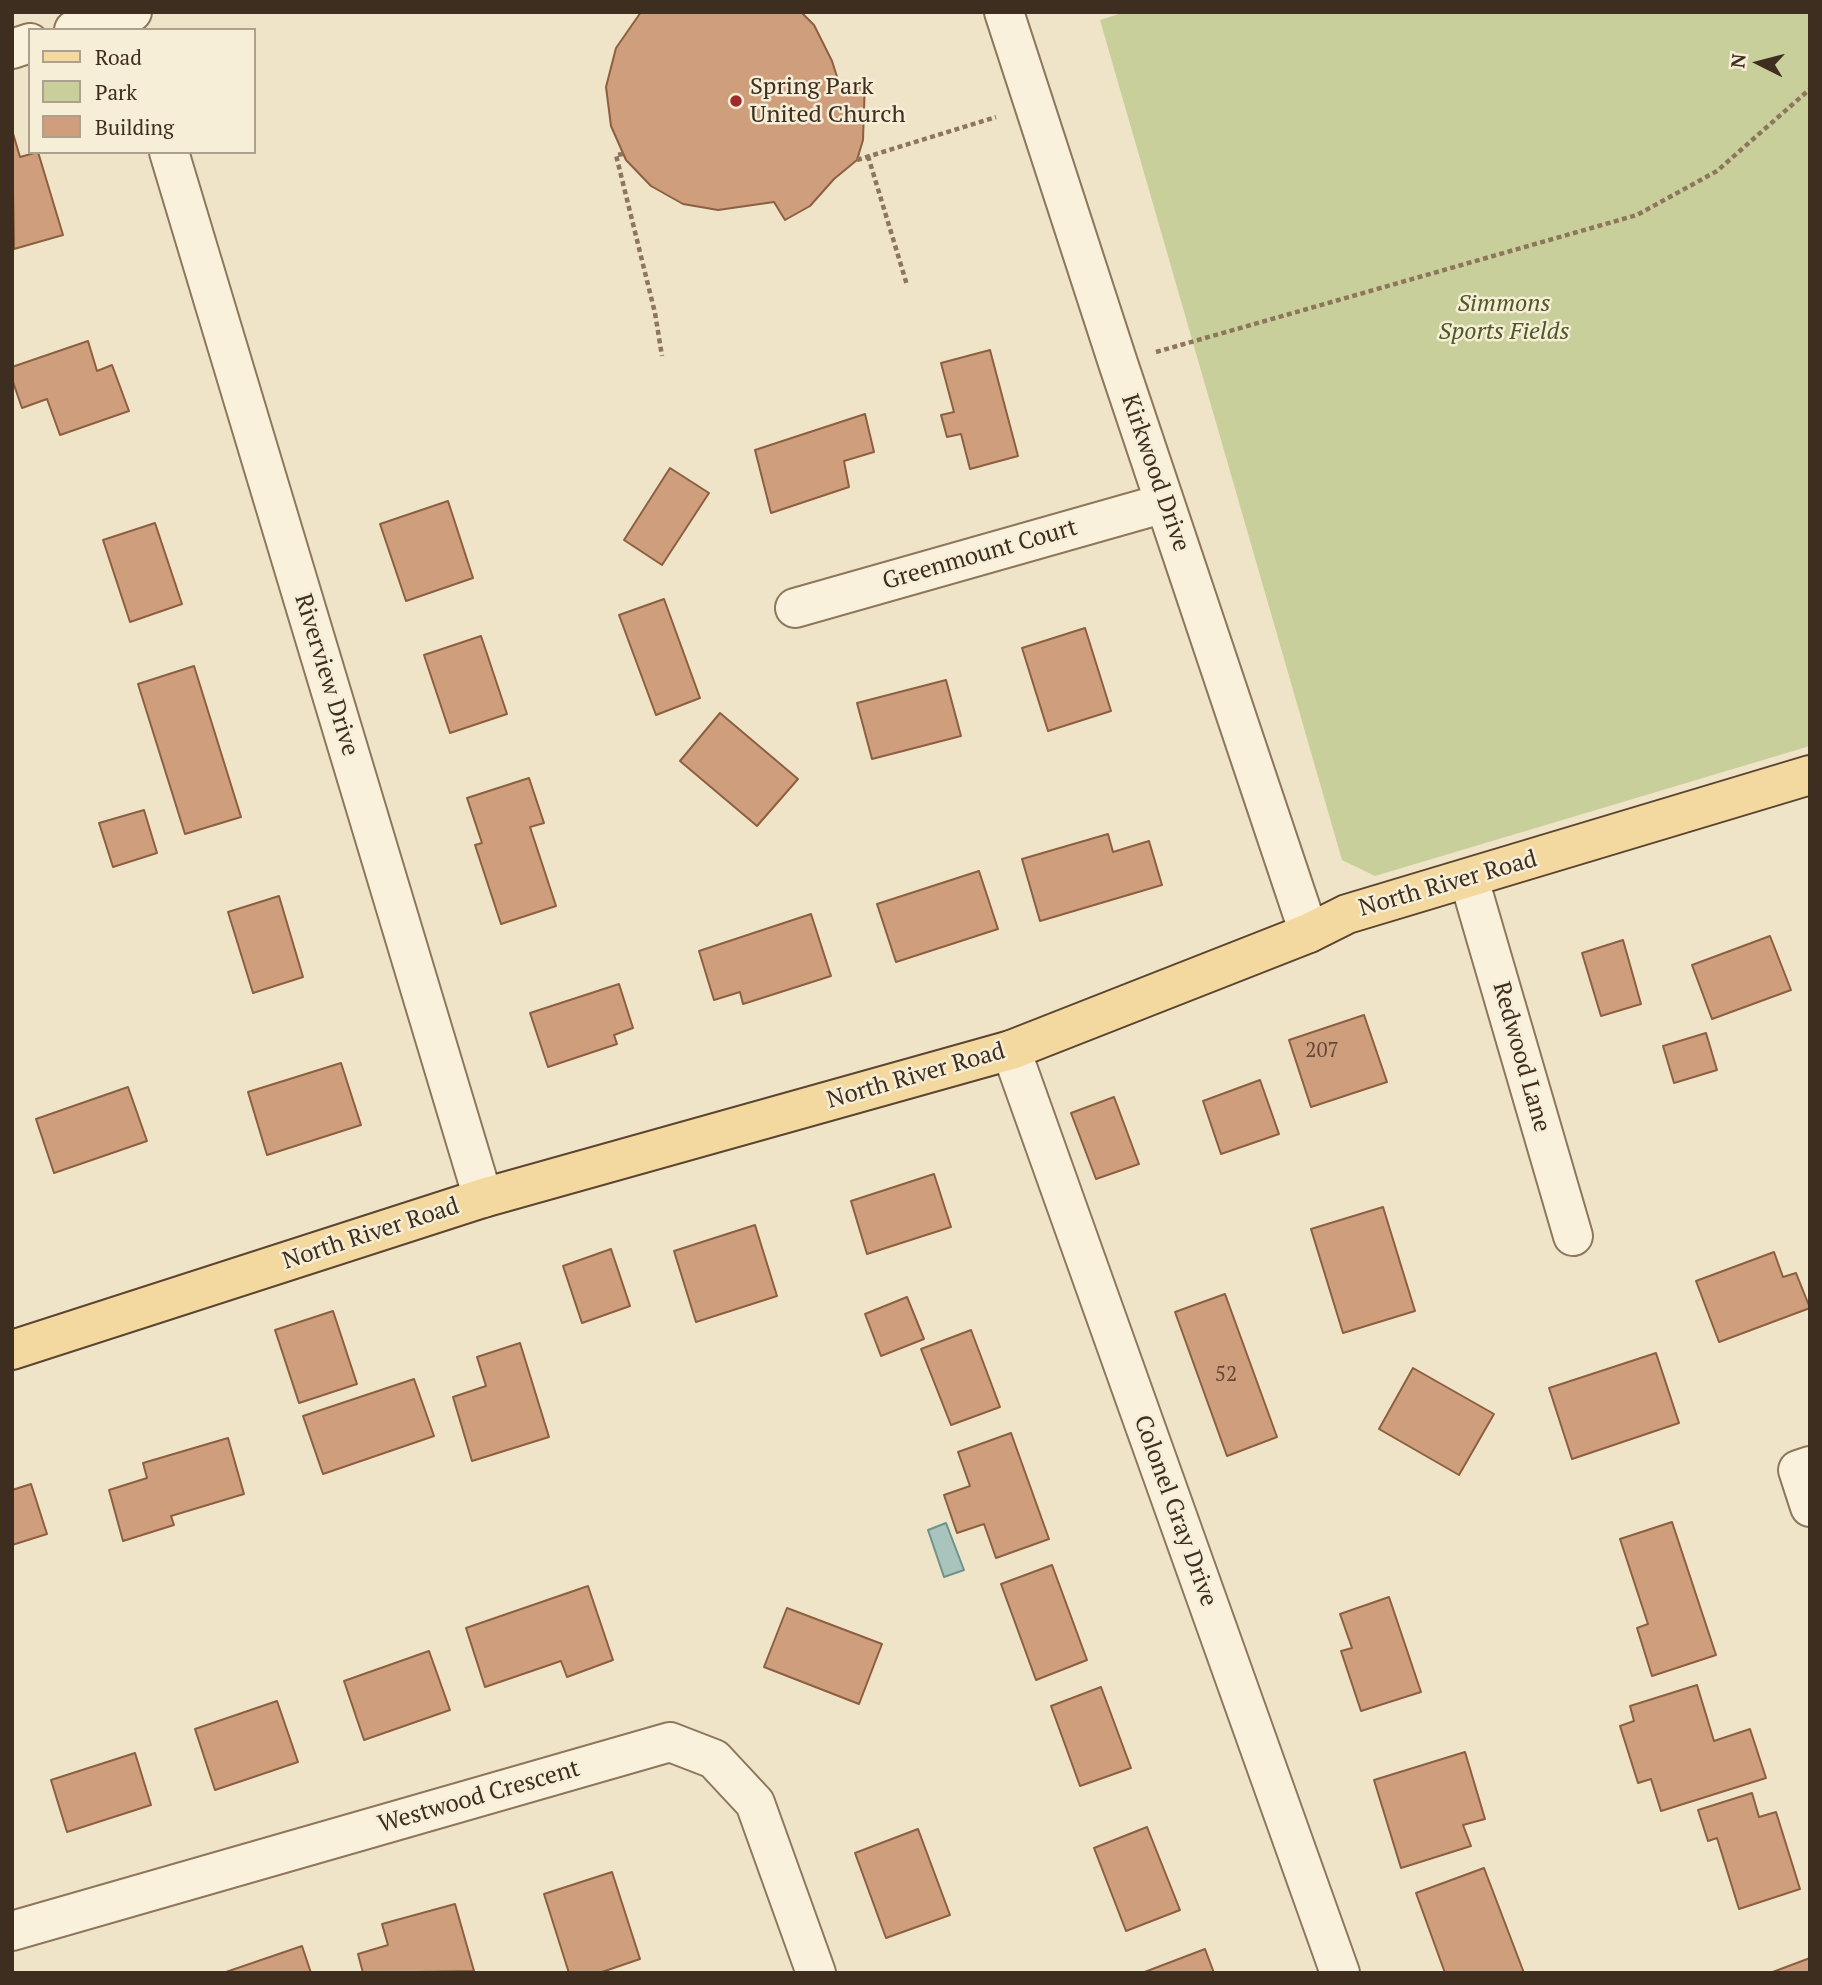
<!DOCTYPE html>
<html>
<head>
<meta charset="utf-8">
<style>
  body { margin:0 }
  #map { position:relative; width:1822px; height:1985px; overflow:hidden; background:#f0e4c8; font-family:"PT Serif",serif }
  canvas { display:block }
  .frame { position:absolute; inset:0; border:14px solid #3d2e20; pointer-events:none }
  .legend { position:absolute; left:28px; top:28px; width:228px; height:126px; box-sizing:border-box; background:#f7eed8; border:2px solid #ada18e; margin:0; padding:9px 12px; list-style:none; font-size:21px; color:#3d2e20 }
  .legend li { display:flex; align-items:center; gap:14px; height:35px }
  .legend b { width:35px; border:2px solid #ada18e }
  .north { position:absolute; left:1724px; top:28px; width:70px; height:70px; -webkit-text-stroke:5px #f7eed8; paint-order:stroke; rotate:276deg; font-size:19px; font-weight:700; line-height:28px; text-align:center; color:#3d2e20 }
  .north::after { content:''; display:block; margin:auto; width:24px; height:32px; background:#3d2e20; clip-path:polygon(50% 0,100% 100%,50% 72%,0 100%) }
</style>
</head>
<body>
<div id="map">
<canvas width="1822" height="1985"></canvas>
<div class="frame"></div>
<ul class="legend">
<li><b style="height:9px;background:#f3d9a0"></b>Road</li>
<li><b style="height:19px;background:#c9cf9b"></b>Park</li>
<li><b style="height:19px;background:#cf9f7d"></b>Building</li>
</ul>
<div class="north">N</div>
</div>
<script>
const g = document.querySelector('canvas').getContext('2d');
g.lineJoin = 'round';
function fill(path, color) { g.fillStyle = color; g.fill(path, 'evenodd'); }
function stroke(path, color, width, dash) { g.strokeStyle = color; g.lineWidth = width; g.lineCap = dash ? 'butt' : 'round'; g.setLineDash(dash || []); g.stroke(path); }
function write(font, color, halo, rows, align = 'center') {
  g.font = font + ' "PT Serif",serif'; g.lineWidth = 5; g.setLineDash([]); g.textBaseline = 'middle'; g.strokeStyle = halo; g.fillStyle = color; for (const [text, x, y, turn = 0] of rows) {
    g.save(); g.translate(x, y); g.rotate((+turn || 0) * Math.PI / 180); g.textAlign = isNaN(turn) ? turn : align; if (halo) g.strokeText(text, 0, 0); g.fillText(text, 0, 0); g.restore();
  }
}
fill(new Path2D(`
  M1125,12H1810V746L1375,876L1342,860L1100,20Z`), '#c9cf9b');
const water = new Path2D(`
  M946,1523L964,1570L944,1577L928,1530Z`);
fill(water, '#a9c4bc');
stroke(water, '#6f938a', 2);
const building = new Path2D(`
  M641,12H801L814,25L832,61L839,83L865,81L863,140L857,160L834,179L810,206L785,220L774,202L718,210L683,204L651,186L626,160L611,126L606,87L616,48Z
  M12,130L20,157L38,152L63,235L14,249Z
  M88,341L97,371L112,365L129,411L60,435L47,399L22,408L12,379V367Z
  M990,350L1018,456L970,469L961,434L947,437L941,415L954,412L941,363Z
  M865,414L874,452L844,461L849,487L771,513L755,450Z
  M670,468L709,493L662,565L624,540Z
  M448,501L473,578L406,601L380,524Z
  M155,523L182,604L130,622L103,540Z
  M664,599L700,698L656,715L619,615Z
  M1085,628L1111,711L1048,731L1022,648Z
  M481,636L507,714L450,733L424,655Z
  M194,666L241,817L185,834L138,684Z
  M946,680L961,736L872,759L857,703Z
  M720,713L798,779L757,826L680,761Z
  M529,778L544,823L530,827L556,906L501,924L475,845L482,843L467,798Z
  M144,810L157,853L113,867L99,823Z
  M1108,834L1113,852L1149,841L1162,885L1040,921L1022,859Z
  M979,871L998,929L896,962L877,904Z
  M279,896L303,977L253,993L228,912Z
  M811,914L831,976L743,1004L740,992L714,1000L699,951Z
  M1770,936L1791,990L1712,1019L1692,965Z
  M1623,940L1641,1004L1601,1016L1582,953Z
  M619,984L633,1028L614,1035L617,1044L548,1067L530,1013Z
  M1364,1015L1387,1082L1311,1107L1289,1040Z
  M1706,1033L1717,1070L1674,1083L1663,1046Z
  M341,1063L361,1125L267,1155L248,1092Z
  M1260,1080L1279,1134L1221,1154L1203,1101Z
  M128,1087L147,1141L54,1173L36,1119Z
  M1114,1097L1139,1164L1096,1179L1071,1113Z
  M934,1174L951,1227L867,1254L851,1201Z
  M1383,1207L1415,1311L1343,1333L1311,1229Z
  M755,1225L777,1296L696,1322L674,1251Z
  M611,1249L630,1306L582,1323L563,1266Z
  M1774,1252L1783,1277L1796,1273L1810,1308L1719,1342L1696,1281Z
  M1225,1294L1277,1437L1227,1456L1175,1312Z
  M907,1297L924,1339L881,1356L865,1314Z
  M333,1311L357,1384L299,1403L275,1330Z
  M971,1330L1000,1407L951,1425L921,1349Z
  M520,1343L549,1437L472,1461L453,1397L486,1386L477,1357Z
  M1656,1353L1679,1423L1572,1459L1549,1388Z
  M1413,1368L1494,1414L1459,1475L1379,1429Z
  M414,1379L434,1436L323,1474L303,1416Z
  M1011,1433L1049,1539L996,1558L984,1524L957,1533L944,1495L970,1486L958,1452Z
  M228,1438L244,1494L171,1516L174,1525L123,1541L109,1490L147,1478L143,1463Z
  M31,1484L47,1534L12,1545V1490Z
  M1672,1522L1716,1655L1652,1676L1637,1628L1648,1624L1620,1539Z
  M1052,1565L1087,1660L1036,1680L1001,1584Z
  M588,1586L613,1660L567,1677L561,1661L485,1687L466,1628Z
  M1389,1597L1421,1692L1361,1711L1341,1651L1352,1648L1340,1614Z
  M787,1608L882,1644L859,1704L764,1667Z
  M429,1651L450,1710L364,1740L344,1681Z
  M1697,1685L1714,1741L1750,1729L1766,1778L1661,1811L1651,1779L1638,1783L1620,1726L1634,1721L1630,1706Z
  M1101,1687L1131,1768L1080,1786L1051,1706Z
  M277,1701L298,1762L215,1790L195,1729Z
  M1465,1752L1485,1819L1463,1825L1471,1846L1401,1868L1374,1780Z
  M135,1753L151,1805L67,1832L51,1780Z
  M1752,1793L1759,1817L1776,1812L1800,1889L1739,1909L1717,1838L1708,1841L1698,1810Z
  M1147,1827L1180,1910L1126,1931L1094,1848Z
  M918,1829L950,1915L886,1938L855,1853Z
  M1484,1868L1524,1973H1445L1416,1893Z
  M612,1872L640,1959L599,1973H569L544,1894Z
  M455,1904L474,1971L363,1973L358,1954L388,1945L382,1924Z
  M302,1946L311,1973H223Z
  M1205,1949L1214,1973H1142Z
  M1810,1958V1973H1770Z`);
fill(building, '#cf9f7d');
stroke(building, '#8d5f41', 2);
const minor = new Path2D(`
  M1004,12L1118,363L1309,933
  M74,30L132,12
  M12,49L30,43
  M169,152L483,1198
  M795,608L1165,503
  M1469,879L1573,1236
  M1011,1050L1340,1973
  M1810,1466L1798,1470L1810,1507
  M12,1931L670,1742L714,1759L755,1803L816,1973`);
const major = new Path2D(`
  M12,1350L483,1198L1011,1050L1309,933L1347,914L1810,775`);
stroke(minor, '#8d765c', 42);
stroke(major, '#5b4430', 42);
stroke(new Path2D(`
  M623,154L616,155L655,313L662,356
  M868,156L907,285
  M857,160L996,117
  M1156,352L1637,215L1717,171L1810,89`), '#8d765c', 4.5, [5, 3.5]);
stroke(minor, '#faf1dc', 38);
stroke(major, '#f3d9a0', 38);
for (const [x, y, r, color] of [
  [736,101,7,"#9e2a2b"]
]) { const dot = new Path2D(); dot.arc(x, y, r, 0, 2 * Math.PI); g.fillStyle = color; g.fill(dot); stroke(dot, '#f7eed8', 2.5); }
write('21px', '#624a37', null, [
  ["207",1322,1051],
  ["52",1226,1375]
]);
write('24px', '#3d2e20', '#f7eed8', [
  ["Spring Park",750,87],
  ["United Church",750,115]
], 'left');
write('italic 24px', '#4d5a26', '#f7eed8', [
  ["Simmons",1504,304],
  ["Sports Fields",1504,332]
]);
write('24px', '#3d2e20', '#f7eed8', [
  ["Kirkwood Drive",1155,473,71],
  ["Greenmount Court",980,555,-16],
  ["Riverview Drive",326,675,73],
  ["North River Road",1448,884,-16],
  ["Redwood Lane",1521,1057,74],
  ["North River Road",916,1076,-16],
  ["North River Road",371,1234,-18],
  ["Colonel Gray Drive",1175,1511,70],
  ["Westwood Crescent",479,1797,-16]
]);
</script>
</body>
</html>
